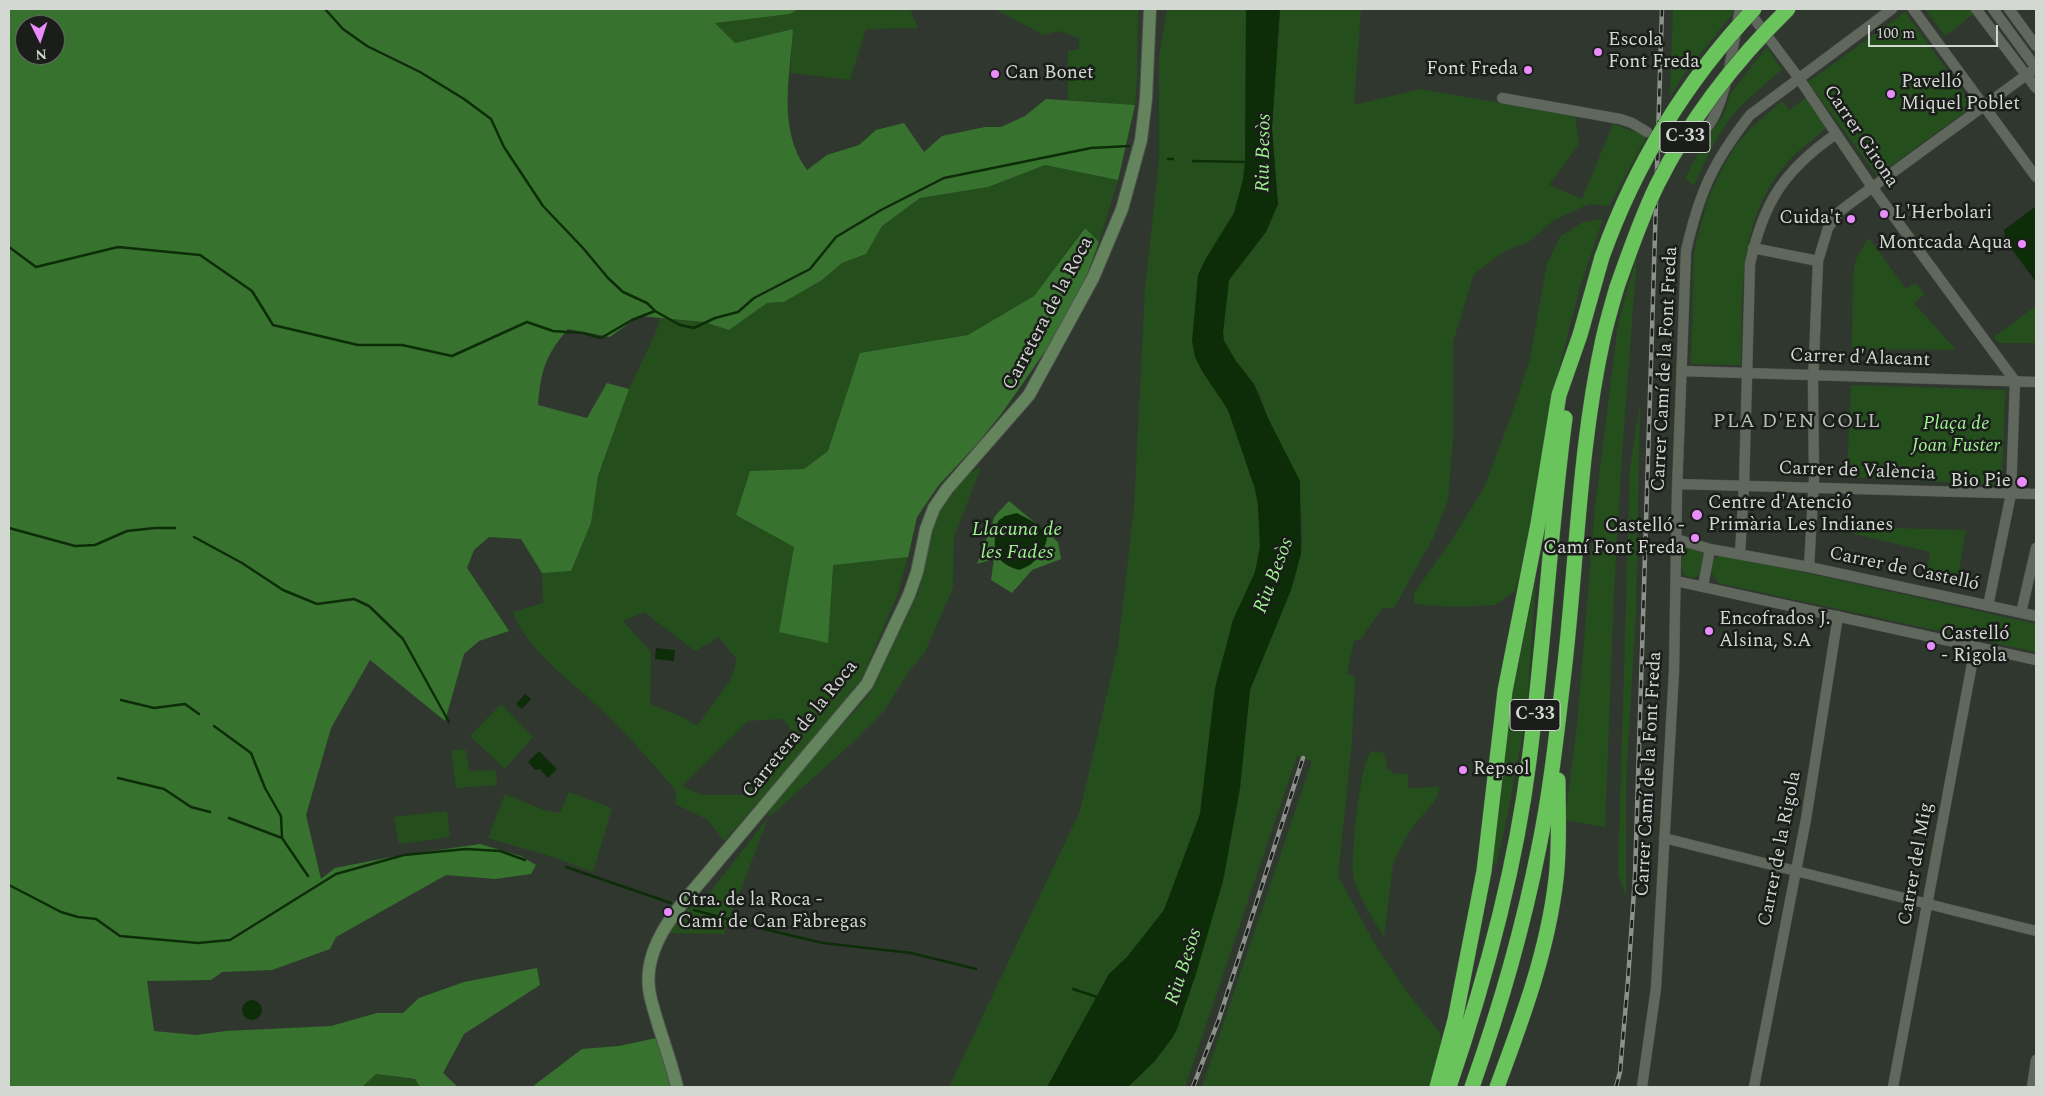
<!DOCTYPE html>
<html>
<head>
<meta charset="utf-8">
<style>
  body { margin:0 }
  #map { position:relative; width:2045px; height:1096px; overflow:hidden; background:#30372f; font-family:Spectral,serif }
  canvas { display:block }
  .frame { position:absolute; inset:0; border:10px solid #d4d8d3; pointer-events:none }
  .north { position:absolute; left:15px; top:15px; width:50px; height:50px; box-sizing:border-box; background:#1a1d19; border:1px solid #646863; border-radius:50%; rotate:176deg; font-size:14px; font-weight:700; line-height:20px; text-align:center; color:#d4d8d3 }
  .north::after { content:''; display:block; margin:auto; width:18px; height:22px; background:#ea8dfc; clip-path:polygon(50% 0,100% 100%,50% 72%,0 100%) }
  .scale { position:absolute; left:1868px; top:25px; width:130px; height:22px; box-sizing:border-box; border:2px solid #d4d8d3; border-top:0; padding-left:6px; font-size:15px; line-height:18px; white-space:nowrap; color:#d4d8d3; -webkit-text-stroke:4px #1a1d19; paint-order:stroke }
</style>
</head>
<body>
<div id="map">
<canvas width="2045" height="1096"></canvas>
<div class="frame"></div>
<div class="north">N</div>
<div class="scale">100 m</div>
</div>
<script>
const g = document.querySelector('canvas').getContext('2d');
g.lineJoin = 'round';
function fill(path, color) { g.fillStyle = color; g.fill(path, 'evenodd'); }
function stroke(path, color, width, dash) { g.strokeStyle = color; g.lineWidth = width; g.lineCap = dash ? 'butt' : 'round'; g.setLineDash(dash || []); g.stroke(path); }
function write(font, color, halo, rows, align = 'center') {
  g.font = font + ' Spectral,serif'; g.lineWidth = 5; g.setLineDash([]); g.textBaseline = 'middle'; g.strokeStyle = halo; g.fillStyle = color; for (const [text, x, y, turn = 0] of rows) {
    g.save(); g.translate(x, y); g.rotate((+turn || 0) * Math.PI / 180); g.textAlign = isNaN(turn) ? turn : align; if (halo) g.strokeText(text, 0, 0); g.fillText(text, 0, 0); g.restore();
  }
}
fill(new Path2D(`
  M798,9H910L918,28L866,29L850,80L790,73L793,29L735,43L715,23L790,14Z
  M994,9H1138L1137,84L1135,105L1068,100V51L1079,49V38L1058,31L1044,35Z
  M1167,9H1246L1245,162L1243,179L1234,213L1205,260L1198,275L1195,357L1202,371L1225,403L1234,426L1255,489L1258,505L1260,547L1255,572L1233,620L1215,688L1200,814L1164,910L1127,957L1109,974L1047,1087H949L1080,811L1118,647L1134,508L1145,290L1159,159V57Z
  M1280,9H1361L1354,105L1420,89L1575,116L1579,144L1549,185L1582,199L1613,124L1647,136L1609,206L1589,204L1554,220L1530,241L1505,251L1474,274L1453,342V438L1448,500L1433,538L1394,608H1382L1361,639L1354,641L1347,674L1355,676L1352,740L1338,876L1377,948L1407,992L1440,1033L1443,1053L1430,1087H1202L1312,761L1297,756L1185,1087H1128C1147,1069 1164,1052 1177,1029L1223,881L1240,788L1250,690L1294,582L1302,546V517L1261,398L1254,384L1236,361L1224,341L1223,333L1229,280L1266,232L1278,204L1272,128Z
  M1673,9L1736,10L1686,71L1670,97Z
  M1925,9H1971L1975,13L1945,36Z
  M1905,12L1973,106L1877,176L1808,82Z
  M1767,47L1782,70C1767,83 1752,94 1738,109C1718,130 1706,160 1694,186L1685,179L1704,141L1724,115L1730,94Z
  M1806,98L1826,128C1811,141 1793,154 1781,170C1737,226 1743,297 1741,365L1691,364L1694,250L1709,196L1724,165L1737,144L1751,128L1782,101L1789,110Z
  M1045,165L1118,180L1099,242L1084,228L1034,296L968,335L861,353L828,451L804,469L750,471L736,515L794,547L779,632L833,564L908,557L897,596L862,678L807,747L724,841L708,820L675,804L676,791C654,764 630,738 606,714C575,683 528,653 513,612L543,603L542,573L571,571L591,523L598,476L629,389L656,332L660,318L704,322L729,330L767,303L784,302L822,280L842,263L866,254L882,226L920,198L988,187ZM644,612L695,651L719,637L737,660L731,679L697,726L682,717L650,704L651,652L623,621ZM783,719L799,740L743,795H701L682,786L748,721Z
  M1603,219L1580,287L1558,372L1529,535L1515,591L1495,605L1455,607L1414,604V593L1449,544L1484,488L1513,411L1530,359L1547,264L1560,237L1583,222Z
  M1869,238L1906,289L1916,283L1925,294L1914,303L1956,350L1852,349L1853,273L1856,259Z
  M1637,255L1622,454L1614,592L1605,827L1565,820L1577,726L1595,509L1618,324Z
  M2036,306V343H1999L1994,337Z
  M1851,385L2005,390L2002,485L1847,477Z
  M1640,402L1636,610L1626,782V897L1618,873L1630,469Z
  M981,467L954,537L953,588L924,654L909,671L884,711L849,746L768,818L724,934L667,933L688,910L711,891L768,818L772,805L866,698L873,688L919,591L929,541L938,514L965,476Z
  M1822,526L1966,530L1956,588L1926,580L1930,552Z
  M1686,546L1704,552L1699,575L1693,578L1684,575C1680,566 1682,554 1686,546Z
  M1722,554L2036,624V652L1718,583L1711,571L1713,560Z
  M1536,579L1526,716L1507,818L1496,865L1491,861L1507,722Z
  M501,704L533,737L505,769L470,736Z
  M466,750L469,771L496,770L497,785L456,788L451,750Z
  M1372,751L1384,753L1387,768L1395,774H1408V788L1439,787C1438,803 1425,811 1416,823C1407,836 1398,850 1393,865L1384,937C1373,919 1360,899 1354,879C1350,862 1360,759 1372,751Z
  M569,792L612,808L593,872L553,857L488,838L505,794L546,811L560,813Z
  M447,811L450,837L399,844L394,817Z
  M376,1074L415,1080L420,1087H362Z`), '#244f1d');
fill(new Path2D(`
  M9,9H798L790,14L715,23L735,43L793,29C790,77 777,129 807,170L827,155L859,145L876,130L904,123L924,152L942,136L985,127H1001L1025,116L1046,99L1135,105L1118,180L1045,165L988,187L920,198L882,226L866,254L842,263L822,280L784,302L767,303L729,330L704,322L639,316L610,337L568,329C545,356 541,370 538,405L587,418L607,383L629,389L598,476L591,523L571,571L542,573L521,539L489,537L474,550L467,568L509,631L479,641L464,654L445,721L370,660L331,728L306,815L321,879L335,868L396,856L480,844L521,856L536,865L531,874L495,879L446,875L336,937L330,949L272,970L222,972L211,980L147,981L154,1031L196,1035L226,1031L331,1026L377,1013H403L419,998L464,982L537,968L540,985L464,1034L443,1073L458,1087H420L415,1079L376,1074L362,1087H9ZM25,25H55V55H25Z
  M1085,228L1099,242L1085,280L1048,347L1002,413L977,444L938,486L917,517L908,557L833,565L828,643L779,632L794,547L736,515L750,471L804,469L828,451L860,353L968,335L1034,296Z
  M1009,501L1058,542L1061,559L1032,570L1012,593L991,580L994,559L977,564L995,516Z
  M656,1038L668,1071L670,1087H532L582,1049L619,1046Z`), '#37732e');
fill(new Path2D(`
  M1246,9H1280L1272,128L1278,204L1266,232L1229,280L1223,333L1224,341L1236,361L1254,384L1268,418L1300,481L1301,554L1291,590L1250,690L1240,788L1223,881L1196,974L1177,1029L1173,1037L1154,1062L1128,1087H1047L1109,974L1127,957L1164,910L1200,814L1215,688L1233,620L1255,572L1260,547L1258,505L1255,489L1228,410L1202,371L1195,357L1192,341L1198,275L1205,260L1234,213L1243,179L1245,162Z
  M2036,206V282L2005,240L2004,230Z
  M1017,513C1026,518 1041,524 1046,534C1050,543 1037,560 1030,565C1027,567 1023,568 1019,570C990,561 993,547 998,521L1005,516Z
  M656,648L675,650L674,661L655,659Z
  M525,694L531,699L522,709L516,704Z
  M539,751L557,769L548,778L540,769L535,770L528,762Z
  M242 1010a10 10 0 1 1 20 0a10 10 0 1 1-20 0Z`), '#0d2d08');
stroke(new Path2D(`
  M325,9L343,29L367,46L420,72L464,99L491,119L504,147L543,206L583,248L608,278L623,292L647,303L655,311
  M1168,159H1173
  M1193,161L1246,162
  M9,247L36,267L118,247L200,255L252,291L273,325L358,345H402L452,356L527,322L553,331L583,333L601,338L632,320L655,311L680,325L694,328L715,318L738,312L754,298L810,269L836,237L881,210L944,178L1091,148L1129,146
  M9,528L75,546L95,545L127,531L155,528H175
  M194,537L242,563L283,590L317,604L354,599L369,606L403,639L449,722
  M121,700L154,708L185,704L199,714
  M214,726L251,753L265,788L281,816L282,838L308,876
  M118,778L164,789L191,807L210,812
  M229,818L282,838
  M566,867L671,903
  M9,885L61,912L78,917L96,919L120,936L198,943L230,940L336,874L404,855L466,849L500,851L525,860
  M694,910L764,929L823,943L911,953L976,969
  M1073,989L1097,997`), '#0d2d08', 2.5);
stroke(new Path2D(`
  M1655,133L1677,136`), '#494f48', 10, [10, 5]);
const street = new Path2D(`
  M1747,9L1798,77L1872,187L2015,381L2011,494L1988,606
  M1913,9L2036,177
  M1976,9L2036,88
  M1993,9L2034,65
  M2009,9L2036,46
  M1502,98L1620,119L1632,123L1647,132
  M1682,136C1691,135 1700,134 1707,127C1726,107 1734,38 1740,9
  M1753,248L1818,261
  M1682,371L2036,382
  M1678,484L2036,494
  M1676,539L1710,549L1809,567L2036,616
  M1740,554L1744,486L1750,264C1763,203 1784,170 1836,134
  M1809,567L1814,479L1813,383L1818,261L1828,228L1839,212L1848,205L2036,68
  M1676,581L2036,660
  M1703,586L1710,549
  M2021,613L2036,548
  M1664,838L2036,931
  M1642,1087L1656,988L1674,671L1677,491L1686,251C1699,193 1713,162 1750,115L1892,9
  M1754,1087L1806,819L1838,616
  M1893,1087L1975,648
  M2032,1087L2036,1060`);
const secondary = new Path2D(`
  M677,1087C670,1056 657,1026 650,995C640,947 679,907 707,874L867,684L909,595L917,572L926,529L934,508L947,489L1029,395L1093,278L1122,209L1141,140L1146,99L1150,9`);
const highway = new Path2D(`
  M1437,1087L1455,1020L1484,871L1505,691L1538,524L1559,395L1580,335L1602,257
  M1449,1087C1485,981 1515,872 1529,761C1544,647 1550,532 1565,418
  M1472,1087C1500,1008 1523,928 1539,847C1551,789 1557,730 1564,672C1577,561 1579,448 1603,339C1607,321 1612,304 1617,287
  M1497,1087C1522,1020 1548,950 1556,879C1560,846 1558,813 1558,780`);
stroke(street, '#4d524c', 11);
stroke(secondary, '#4d524c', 14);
stroke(highway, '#4d524c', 16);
stroke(street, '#60685e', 10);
stroke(secondary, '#63845d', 12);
stroke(highway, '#6ac45c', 15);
const rail = new Path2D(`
  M1193,1087L1219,1019L1303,758
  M1616,1087L1620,1072L1628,980L1635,876L1662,9`);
stroke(rail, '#8c928b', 4.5);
stroke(rail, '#1a1d19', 2.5, [8]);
const highwayBridge = new Path2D(`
  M1602,257C1636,162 1685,82 1754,9
  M1617,287C1629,253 1641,218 1657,185C1690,119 1736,60 1788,9`);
stroke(highwayBridge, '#4d524c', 16, []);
stroke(highwayBridge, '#6ac45c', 15);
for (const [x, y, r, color] of [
  [1598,52,5,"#ea8dfc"],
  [1528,70,5,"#ea8dfc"],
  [995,74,5,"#ea8dfc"],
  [1891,94,5,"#ea8dfc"],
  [1884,214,5,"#ea8dfc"],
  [1851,219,5,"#ea8dfc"],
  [2022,244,5,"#ea8dfc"],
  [2022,482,6,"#ea8dfc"],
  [1697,515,6,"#ea8dfc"],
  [1695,538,5,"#ea8dfc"],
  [1709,631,5,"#ea8dfc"],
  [1931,646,5,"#ea8dfc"],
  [1463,770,5,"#ea8dfc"],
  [668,912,5,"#ea8dfc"]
]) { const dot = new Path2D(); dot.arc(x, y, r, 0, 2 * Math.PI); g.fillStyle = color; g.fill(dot); stroke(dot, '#1a1d19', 2); }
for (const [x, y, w] of [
  [1685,137,50],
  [1535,715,50]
]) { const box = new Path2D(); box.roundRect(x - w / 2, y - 15.5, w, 31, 4); g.fillStyle = '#1a1d19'; g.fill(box); stroke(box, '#d4d8d3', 1); }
write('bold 18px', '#d4d8d3', null, [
  ["C-33",1685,137],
  ["C-33",1535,715]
]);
write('19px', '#d4d8d3', '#1a1d19', [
  ["Escola",1608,41],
  ["Font Freda",1608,63],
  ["Font Freda",1518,70,"right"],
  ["Can Bonet",1005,74],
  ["Pavelló",1901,83],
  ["Miquel Poblet",1901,105],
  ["L'Herbolari",1894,214],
  ["Cuida't",1841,219,"right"],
  ["Montcada Aqua",2012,244,"right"],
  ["Bio Pie",2011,482,"right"],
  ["Centre d'Atenció",1708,504],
  ["Primària Les Indianes",1708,526],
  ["Castelló -",1685,527,"right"],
  ["Camí Font Freda",1685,549,"right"],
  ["Encofrados J.",1719,620],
  ["Alsina, S.A",1719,642],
  ["Castelló",1941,635],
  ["- Rigola",1941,657],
  ["Repsol",1473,770],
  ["Ctra. de la Roca -",678,901],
  ["Camí de Can Fàbregas",678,923]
], 'left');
write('19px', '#d4d8d3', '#1a1d19', [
  ["Carrer Girona",1860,137,56],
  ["Carretera de la Roca",1049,314,-62],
  ["Carrer d'Alacant",1860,359,2],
  ["Carrer Camí de la Font Freda",1666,369,-87],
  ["Carrer de València",1857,472,2],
  ["Carrer de Castelló",1904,570,12],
  ["Carretera de la Roca",801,730,-51],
  ["Carrer Camí de la Font Freda",1650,774,-87],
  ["Carrer de la Rigola",1781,849,-79],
  ["Carrer del Mig",1917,864,-80]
]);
write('italic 19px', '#a1f394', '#1a1d19', [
  ["Plaça de",1956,425],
  ["Joan Fuster",1956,447]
]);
write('italic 20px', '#9ff192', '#1a1d19', [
  ["Riu Besòs",1265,153,-89],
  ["Llacuna de",1017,531],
  ["les Fades",1017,554],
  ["Riu Besòs",1275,576,-69],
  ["Riu Besòs",1185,967,-72]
]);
g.letterSpacing = '1px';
write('20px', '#b8c1b7', '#1a1d19', [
  ["PLA D'EN COLL",1797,423]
]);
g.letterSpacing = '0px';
</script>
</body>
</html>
